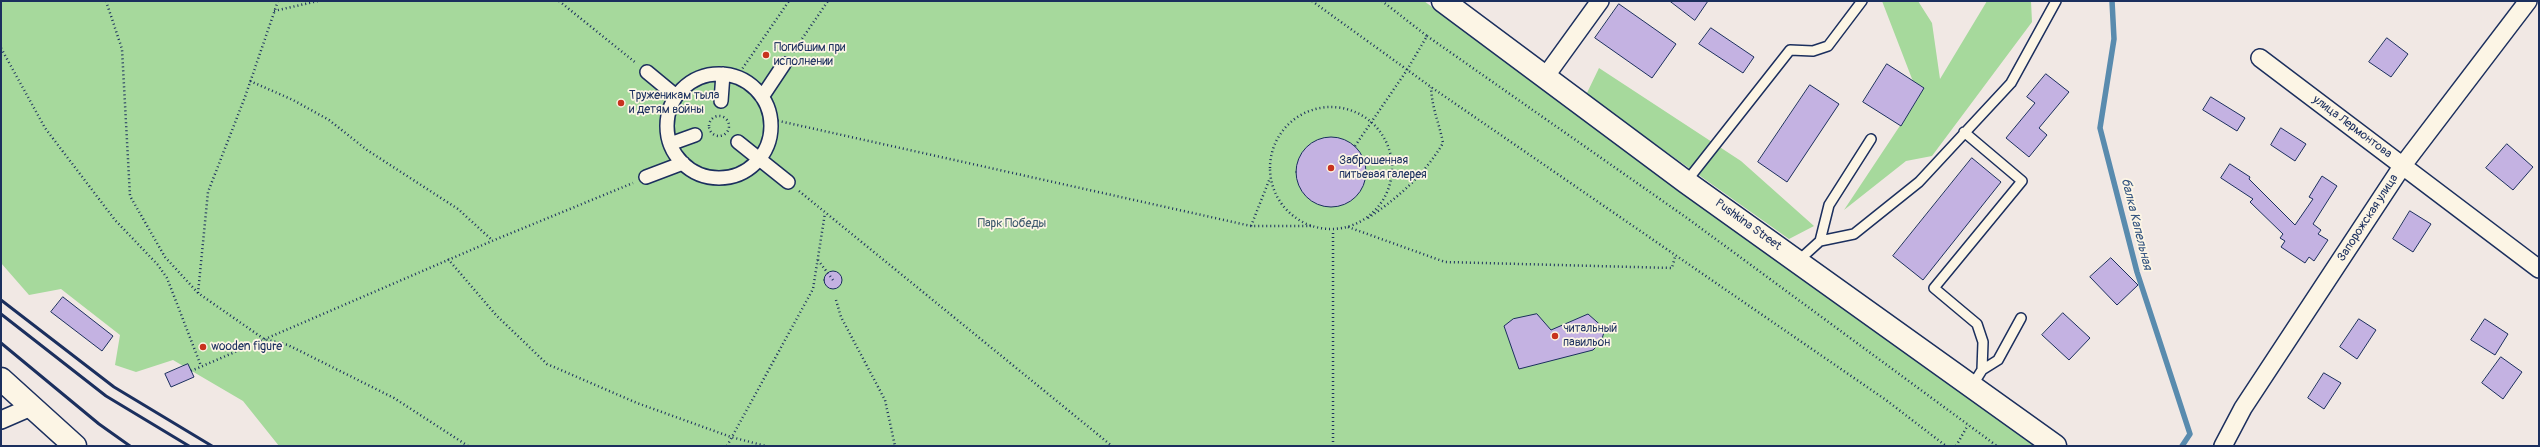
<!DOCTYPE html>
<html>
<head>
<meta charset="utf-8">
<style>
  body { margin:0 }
  #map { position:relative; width:2540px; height:447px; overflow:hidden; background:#f1e8e4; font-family:Pangolin,sans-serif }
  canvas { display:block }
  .frame { position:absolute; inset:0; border:2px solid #1b2f5e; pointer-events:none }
</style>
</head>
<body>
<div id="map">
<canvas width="2540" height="447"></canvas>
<div class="frame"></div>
</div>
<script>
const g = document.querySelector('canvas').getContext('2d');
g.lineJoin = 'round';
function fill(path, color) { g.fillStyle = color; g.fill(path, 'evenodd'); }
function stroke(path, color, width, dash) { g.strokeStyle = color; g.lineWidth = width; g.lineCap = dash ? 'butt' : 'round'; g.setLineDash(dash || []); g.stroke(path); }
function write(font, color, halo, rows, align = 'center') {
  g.font = font + ' Pangolin,sans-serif'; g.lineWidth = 3.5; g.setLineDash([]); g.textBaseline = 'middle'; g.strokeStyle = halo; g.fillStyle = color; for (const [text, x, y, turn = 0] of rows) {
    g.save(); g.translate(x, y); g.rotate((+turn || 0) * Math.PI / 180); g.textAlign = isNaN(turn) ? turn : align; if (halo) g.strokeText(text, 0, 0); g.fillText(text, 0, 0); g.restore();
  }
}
fill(new Path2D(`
  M1,1H1424L1683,193L2036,446H279L243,401L173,360L136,372L115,365L120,335L61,289L29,295L1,263Z
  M1882,1H1918L1932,23L1940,79L1987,1H2031L2032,22L1932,156L1906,161L1844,210L1919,97Z
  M1599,68L1741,161L1814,226L1789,239L1586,95Z`), '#a6d99c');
stroke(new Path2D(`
  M2112,1L2114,39L2100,128L2137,272L2190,434L2182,446`), '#598bae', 5.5);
const building = new Path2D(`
  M1670,1H1708L1695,20Z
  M1619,4L1676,44L1652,78L1595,38Z
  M1711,28L1754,57L1743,73L1699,44Z
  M2387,38L2408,54L2391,77L2369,62Z
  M1887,64L1924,88L1901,126L1863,102Z
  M2046,74L2069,92L2039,128L2047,135L2029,157L2006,138L2035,103L2027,97Z
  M1810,85L1839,104L1787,182L1758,162Z
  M2211,97L2245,118L2237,131L2203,110Z
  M2281,128L2306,144L2295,161L2271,145Z
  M1296 172a35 35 0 1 1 70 0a35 35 0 1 1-70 0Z
  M2507,144L2533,167L2513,190L2486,168Z
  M1972,158L2001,182L1923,280L1893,256Z
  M2230,164L2250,177L2249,179L2295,225L2313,199L2309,197L2322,176L2337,186L2313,224L2321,230L2318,234L2328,240L2314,261L2309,257L2305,263L2281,247L2285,241L2280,238L2283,234L2250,202L2253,199L2221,178Z
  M2410,211L2431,224L2413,252L2393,239Z
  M2111,258L2138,285L2117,305L2090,277Z
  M824 280a9 9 0 1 1 18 0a9 9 0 1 1-18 0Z
  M63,297L113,336L102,351L51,312Z
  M2063,313L2090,338L2069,360L2042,335Z
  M1537,314L1551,330L1588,314L1605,329L1601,342L1593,350L1519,369L1504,326L1513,319Z
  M2359,319L2376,330L2357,359L2340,347Z
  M2485,319L2508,334L2495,355L2471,340Z
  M2501,357L2522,372L2503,399L2482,383Z
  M188,364L194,377L171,387L165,374Z
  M2324,373L2341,383L2324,409L2308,398Z`);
fill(building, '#c4b2e2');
stroke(building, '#1b2f5e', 1);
const service = new Path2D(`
  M1964,132L2022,181L1934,288L1977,324L1983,342L1982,370L1972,386
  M1686,182L1790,50L1813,51L1828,46L1862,1
  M1820,241L1829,205L1871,139
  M1798,261L1820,241L1854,234L1919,182L2011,83L2056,1
  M1982,370L1998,360L2021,318`);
const pedestrian = new Path2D(`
  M647,72L676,96
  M667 126a52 52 0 1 1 104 0a52 52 0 1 1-104 0Z
  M762,97L784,64
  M721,101L723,74
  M738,142L788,182
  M670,144L695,135
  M646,177L683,163`);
const minor = new Path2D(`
  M2260,58L2539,269
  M1545,77L1600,1
  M1,420L31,407
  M2223,446L2243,408L2403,165L2528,1`);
const tertiary = new Path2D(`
  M1443,1L1686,182L2055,446`);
const secondary = new Path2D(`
  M1,379L75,446`);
stroke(service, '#1b2f5e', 12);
stroke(pedestrian, '#1b2f5e', 16);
stroke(minor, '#1b2f5e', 20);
stroke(tertiary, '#1b2f5e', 25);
stroke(secondary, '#1b2f5e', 25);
stroke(new Path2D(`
  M106,1L122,49L130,196L165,257L198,293L264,339L288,345L394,398L468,446
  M559,1L636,63
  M1312,1L1431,87L1886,400L1946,446
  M274,11L318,1
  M1427,36L1687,218L1997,446
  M1,48L45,128L115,220L158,265L167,278L201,366
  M793,52L828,1
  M738,75L789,1
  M250,81L293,100L329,120L367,150L458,209L492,240
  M1270 168a61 61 0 1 1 122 0a61 61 0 1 1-122 0Z
  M709 126a10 10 0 1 1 20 0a10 10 0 1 1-20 0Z
  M770,119L1251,226H1311
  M1355,146L1407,70L1427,36L1382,1
  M799,191L1112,446
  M1368,218C1398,198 1425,174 1443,143C1439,122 1432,109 1431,87
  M1251,226L1270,178
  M1348,227L1445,262L1672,268L1675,257
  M448,259L496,315L547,364L637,403L731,437L766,446
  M818,260L833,280
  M198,293L208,192L245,97L278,1
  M836,300L841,317L885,400L895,446
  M191,371L492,241L633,183
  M727,446L813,289L825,213
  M1333,446V230
  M1956,446L1968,425`), '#1b2f5e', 2.5, [1, 3]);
stroke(service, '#fcf5e5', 9);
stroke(pedestrian, '#fcf5e5', 13);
stroke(minor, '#fcf5e5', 17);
stroke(tertiary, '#fcf5e5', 22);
stroke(secondary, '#fcf5e5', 22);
stroke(new Path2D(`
  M1,300L114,387L212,446
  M1,314L106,396L189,446
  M1,343L99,424L130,446`), '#1b2f5e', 3);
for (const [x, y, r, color] of [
  [766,55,4,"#c8321e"],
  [621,103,4,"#c8321e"],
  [1331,168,4,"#c8321e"],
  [1555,336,4,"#c8321e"],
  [203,347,4,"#c8321e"]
]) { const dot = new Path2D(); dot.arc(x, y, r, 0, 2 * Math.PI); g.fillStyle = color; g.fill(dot); stroke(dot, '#fcf5e5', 1.5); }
write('12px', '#1b2f5e', '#fcf5e5', [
  ["Погибшим при",774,48],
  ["исполнении",774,62],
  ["Труженикам тыла",629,96],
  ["и детям войны",629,110],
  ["Заброшенная",1339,161],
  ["питьевая галерея",1339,175],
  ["читальный",1563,329],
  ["павильон",1563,343],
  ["wooden figure",211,347]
], 'left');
write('12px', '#1b2f5e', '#fcf5e5', [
  ["улица Лермонтова",2352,127,37],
  ["Запорожская улица",2368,218,-57],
  ["Pushkina Street",1748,225,36]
]);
write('12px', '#3e5a6e', '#fcf5e5', [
  ["Парк Победы",1012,224]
]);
write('italic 13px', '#355580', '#fcf5e5', [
  ["балка Капельная",2136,224,76]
]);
</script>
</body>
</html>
